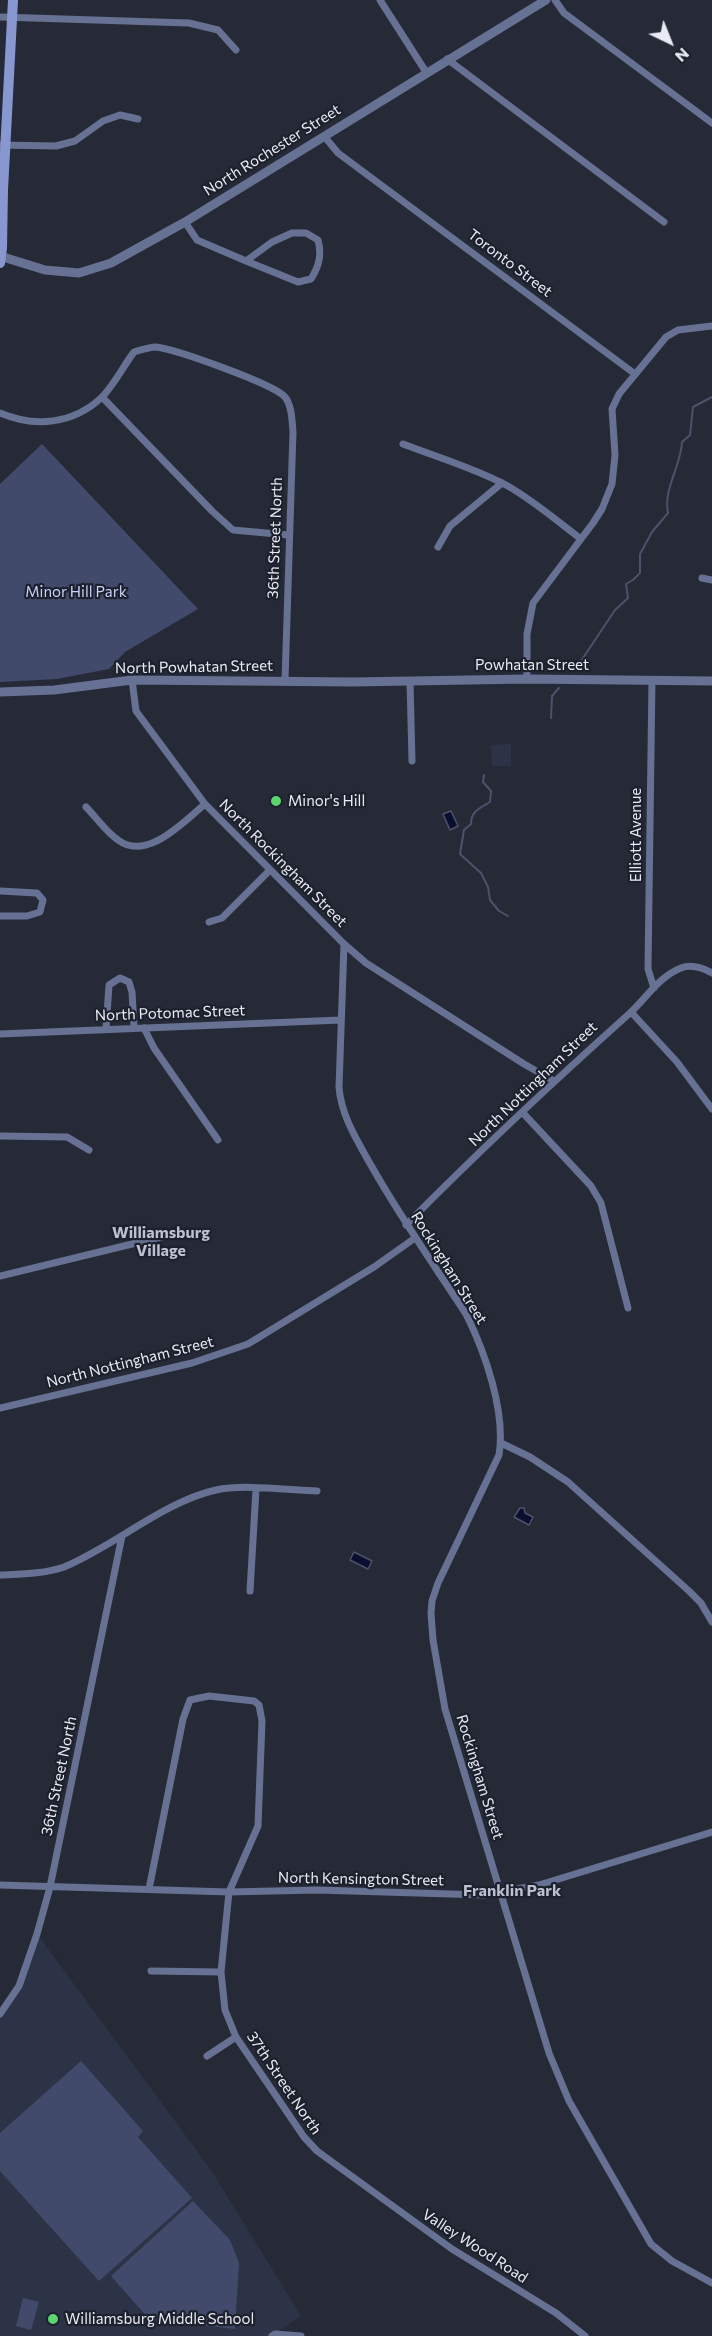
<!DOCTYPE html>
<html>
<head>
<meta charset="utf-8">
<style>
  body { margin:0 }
  #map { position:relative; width:712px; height:2336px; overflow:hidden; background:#262a37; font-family:Commissioner,sans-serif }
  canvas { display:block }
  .north { position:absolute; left:640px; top:12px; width:60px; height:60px; -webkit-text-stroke:4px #1d212d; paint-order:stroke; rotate:137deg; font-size:16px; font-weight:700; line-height:24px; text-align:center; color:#e8ebf3 }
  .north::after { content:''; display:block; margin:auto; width:21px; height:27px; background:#e8ebf3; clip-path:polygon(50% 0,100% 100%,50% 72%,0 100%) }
</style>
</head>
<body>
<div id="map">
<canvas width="712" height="2336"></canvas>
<div class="north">N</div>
</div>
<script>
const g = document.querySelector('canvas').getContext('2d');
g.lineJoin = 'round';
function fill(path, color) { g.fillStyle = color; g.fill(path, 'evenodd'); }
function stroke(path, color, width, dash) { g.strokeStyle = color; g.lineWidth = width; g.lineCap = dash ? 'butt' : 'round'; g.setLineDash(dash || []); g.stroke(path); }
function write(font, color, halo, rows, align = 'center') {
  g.font = font + ' Commissioner,sans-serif'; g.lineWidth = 4.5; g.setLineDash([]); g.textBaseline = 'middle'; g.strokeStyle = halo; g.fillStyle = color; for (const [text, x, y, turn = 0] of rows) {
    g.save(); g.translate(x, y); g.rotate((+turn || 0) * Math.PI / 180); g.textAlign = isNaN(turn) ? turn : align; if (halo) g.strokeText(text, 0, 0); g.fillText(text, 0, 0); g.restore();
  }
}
fill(new Path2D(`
  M511,744V766H492L491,745Z
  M37,1934L211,2170L301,2316L275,2334L272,2336H0V2014L19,1986Z`), '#2d3346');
fill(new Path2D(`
  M42,444L198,609L125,652L109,669L57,679L0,682V484Z
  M81,2061L143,2131L138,2137L192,2198L99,2281L0,2171V2133Z
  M193,2201L230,2240L239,2263L235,2329L149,2319L111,2276Z
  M23,2298L39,2302L31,2330L16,2326Z`), '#414a6a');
const water = new Path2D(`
  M451,811L458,826L450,830L443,814Z
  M520,1508H524L525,1513L533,1517L529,1525L514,1517Z
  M354,1552L372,1561L368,1569L350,1560Z`);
fill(water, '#0a0f2f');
stroke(water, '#4d516a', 1.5);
stroke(new Path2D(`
  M577,667L615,610L628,598L626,584L633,580L640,573V554L652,532L668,513C663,489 681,466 682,442L690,435L693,407L712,397
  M551,718L552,696L559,688
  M484,775L483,782L491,791L490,802C480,808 471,811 471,824L464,830L460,854L481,873L488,887L490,900L499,911L508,916`), '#4d516a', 2);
stroke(new Path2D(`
  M380,0L426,72
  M555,0L564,13L712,123
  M0,17L189,23L218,30L236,50
  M447,59L664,222
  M324,136L338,153L635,374
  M0,145L56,146L75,141L103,121L120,115L138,119
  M185,222L197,240L246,261
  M292,233H306L318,240C322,255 319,266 311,279L298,282L246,261L272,242Z
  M102,397L212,511L233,530L288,535
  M0,413C35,428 73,424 101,398C113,387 124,365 134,352C141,350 149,347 156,347C175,349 274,384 285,397C292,406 292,421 293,432L285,680
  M403,444C437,457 474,468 506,485C533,500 557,521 581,539
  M438,547L450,526L502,483
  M702,578L712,580
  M527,679V634L533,603L593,523L602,509L612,484L615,455L612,409L619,394L666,337L678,330L712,326
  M132,680L136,711L205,804L344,944L366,963L524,1064L554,1081
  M652,680L648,969L654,988
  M410,681L412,761
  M86,807C96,817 106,832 118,840C147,862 184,821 205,804
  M0,891L37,893L43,900L40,912L27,916H0
  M209,922L222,918L270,870
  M344,944L339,1087C341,1116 358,1142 372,1167C401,1218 434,1265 466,1314C485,1352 506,1412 499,1455L438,1583L432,1601L431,1613L433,1640L445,1709L549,2053L569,2101L651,2244L672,2261L712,2283
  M631,1012L677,1062L712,1109
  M144,1028L154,1048L218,1140
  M106,1029L109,985L120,978L129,982L132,992L134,1027
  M0,1034L341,1020
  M523,1113L591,1186L601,1203L628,1308
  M0,1136L67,1137L89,1150
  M406,1225C478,1152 553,1082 630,1013C646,998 660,976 681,968C691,964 703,968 712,973
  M0,1276L165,1236
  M0,1408L192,1363L248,1344L374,1267L415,1238
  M501,1443L530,1457L568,1482L689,1591L701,1603L712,1622
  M0,1575C21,1574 44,1574 64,1567C113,1547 165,1501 216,1490C243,1484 288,1490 317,1491
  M250,1591L256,1489
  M0,1885L229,1892L317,1890L484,1895L539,1885L712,1832
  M149,1889L183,1719L190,1700L209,1696L254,1701L259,1705L262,1721L258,1826L229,1892L221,1972L225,2010L236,2037L304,2137L317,2151L452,2249L556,2313L585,2336
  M151,1971L221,1972
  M0,2014L19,1986L37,1934L50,1887L122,1536
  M207,2056L236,2037
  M272,2336L275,2334L301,2336`), '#667193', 7);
stroke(new Path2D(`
  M0,256L45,270L79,273L111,263L185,222L546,0
  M0,692L54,690L132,680L353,682L527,679L712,681`), '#667193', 9);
stroke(new Path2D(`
  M0,263L2,248L3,190L13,0`), '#8897cf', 10);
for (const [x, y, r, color] of [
  [276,801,6,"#5bd56e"],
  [53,2319,6,"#5bd56e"]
]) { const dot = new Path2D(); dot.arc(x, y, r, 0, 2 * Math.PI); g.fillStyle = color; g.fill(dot); stroke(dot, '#1d212d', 2); }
write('15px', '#e8ebf3', '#1d212d', [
  ["North Rochester Street",272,150,-32],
  ["Toronto Street",510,263,37],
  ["36th Street North",275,538,-88],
  ["Powhatan Street",532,665],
  ["North Powhatan Street",194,667,-1],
  ["Elliott Avenue",636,835,-90],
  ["North Rockingham Street",283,863,45],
  ["North Potomac Street",170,1013,-2],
  ["North Nottingham Street",533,1084,-44],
  ["Rockingham Street",449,1268,58],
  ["North Nottingham Street",130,1362,-14],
  ["36th Street North",59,1776,-78],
  ["Rockingham Street",480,1777,73],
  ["North Kensington Street",361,1879,1],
  ["37th Street North",284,2083,56],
  ["Valley Wood Road",475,2246,33]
]);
write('15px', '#c6d2f9', '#1d212d', [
  ["Minor Hill Park",76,592]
]);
write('15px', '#e8ebf3', '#1d212d', [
  ["Minor's Hill",288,801],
  ["Williamsburg Middle School",65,2319]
], 'left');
write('bold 16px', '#bcc1d2', '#1d212d', [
  ["Williamsburg",161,1233],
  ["Village",161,1251],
  ["Franklin Park",512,1891]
]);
</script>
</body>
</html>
